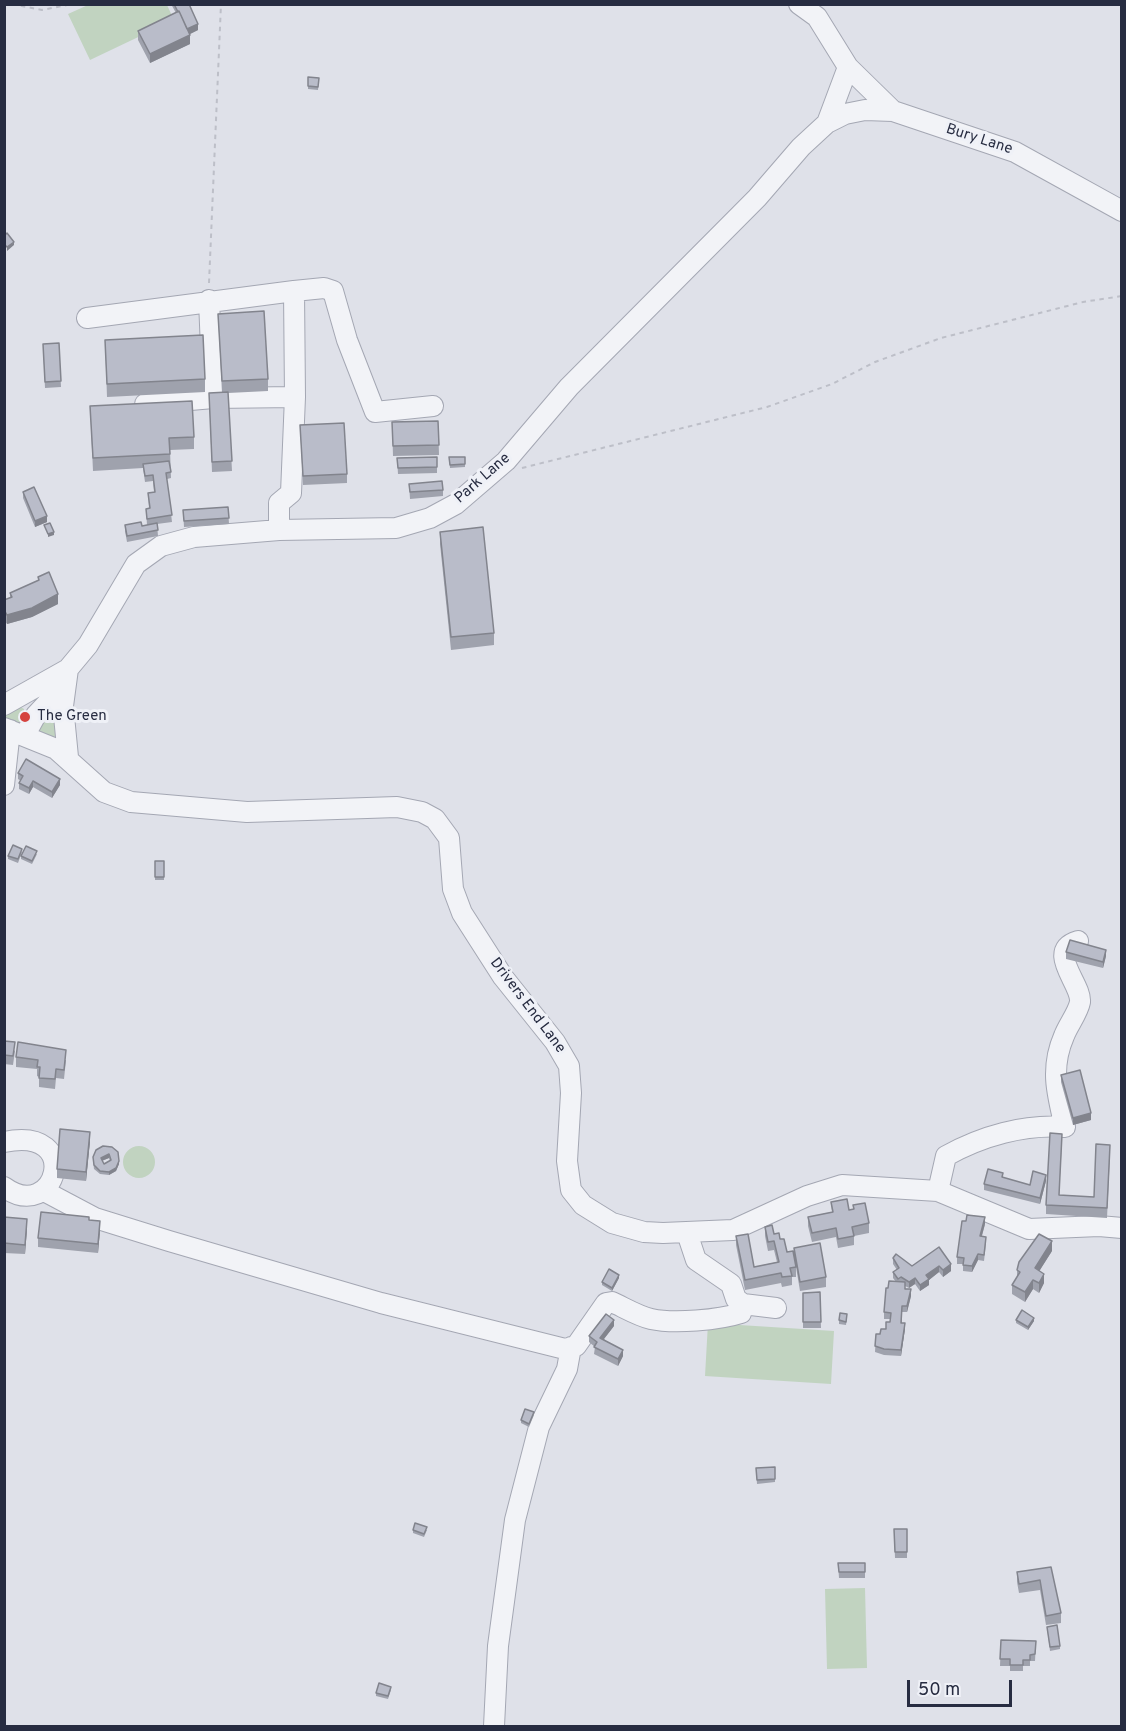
<!DOCTYPE html>
<html>
<head>
<meta charset="utf-8">
<style>
  body { margin:0 }
  #map { position:relative; width:1126px; height:1731px; overflow:hidden; background:#dfe1e9; font-family:Overpass,sans-serif }
  canvas { display:block }
  .frame { position:absolute; inset:0; border:6px solid #272c41; pointer-events:none }
  .scale { position:absolute; left:907px; top:1680px; width:105px; height:27px; box-sizing:border-box; border:3px solid #272c41; border-top:0; padding-left:8px; font-size:18px; line-height:21px; white-space:nowrap; color:#272c41; -webkit-text-stroke:4px #eff1f7; paint-order:stroke }
</style>
</head>
<body>
<div id="map">
<canvas width="1126" height="1731"></canvas>
<div class="frame"></div>
<div class="scale">50 m</div>
</div>
<script>
const g = document.querySelector('canvas').getContext('2d');
g.lineJoin = 'round';
function fill(path, color) { g.fillStyle = color; g.fill(path, 'evenodd'); }
function stroke(path, color, width, dash) { g.strokeStyle = color; g.lineWidth = width; g.lineCap = dash ? 'butt' : 'round'; g.setLineDash(dash || []); g.stroke(path); }
function write(font, color, halo, rows, align = 'center') {
  g.font = font + ' Overpass,sans-serif'; g.lineWidth = 6; g.setLineDash([]); g.textBaseline = 'middle'; g.strokeStyle = halo; g.fillStyle = color; for (const [text, x, y, turn = 0] of rows) {
    g.save(); g.translate(x, y); g.rotate((+turn || 0) * Math.PI / 180); g.textAlign = isNaN(turn) ? turn : align; if (halo) g.strokeText(text, 0, 0); g.fillText(text, 0, 0); g.restore();
  }
}
fill(new Path2D(`
  M88,5H167L174,20L90,60L68,14Z
  M56,702L61,741L38,734L35,727Z
  M17,705L24,709L23,721L17,724L5,721V713Z
  M123 1162a16 16 0 1 1 32 0a16 16 0 1 1-32 0Z
  M708,1323L834,1331L831,1384L705,1376Z
  M865,1588L867,1668L827,1669L825,1589Z`), '#c1d3c0');
const minor = new Path2D(`
  M799,4L817,17L848,67L893,111
  M827,123L848,67
  M294,291L324,288L333,291L347,340L375,412L433,406
  M209,300L213,398
  M87,318L294,291L295,397L291,493L279,503V530
  M145,404L213,398L295,397
  M4,705L68,669L88,645L136,564L161,546L194,537L279,530L396,528L430,518L456,504L506,461L569,387L757,198L801,147L827,123L845,114L865,110L893,111L1015,152L1122,211
  M4,728L56,749L104,792L131,802L247,812L397,807L422,812L435,819L449,838L453,889L462,913L503,977L555,1042L569,1066L571,1093L567,1161L571,1190L583,1205L612,1223L644,1232L663,1233L733,1230L807,1196L842,1185L938,1191L1029,1229L1099,1226L1122,1228
  M25,735L36,715L64,685
  M68,757L63,706L68,669
  M4,785L10,730
  M4,1142C85,1125 56,1225 4,1187
  M44,1191L95,1218L169,1241L381,1303L565,1349L576,1346L606,1303L612,1302C625,1308 638,1316 651,1319C674,1324 719,1320 741,1313L743,1304
  M938,1191L946,1156C982,1136 1024,1124 1065,1127C1057,1094 1050,1068 1064,1036C1068,1025 1078,1013 1080,1002C1082,984 1045,951 1078,941
  M687,1233L696,1260L731,1284L736,1299L743,1304L776,1308
  M494,1726L498,1646L515,1520L539,1427L567,1369L571,1347`);
stroke(minor, '#a4a7b3', 22);
stroke(new Path2D(`
  M12,4L42,10L72,4
  M209,283L221,4
  M522,468L767,407L832,384L875,362L941,338L1083,302L1122,296`), '#bdbfc8', 2, [4.5, 4.5]);
stroke(minor, '#f2f3f7', 20);
fill(new Path2D(`
  M171,4H189L198,30L190,34V44L150,63L138,40V31L176,13Z
  M308,77L319,78L318,90L308,89Z
  M218,314L268,379V391L228,393L232,471L212,472L209,393H222Z
  M105,340L205,379V392L107,397Z
  M59,343L61,387L45,388L43,344Z
  M90,406L194,437V449L170,450L171,478L167,479L172,522L157,524L158,536L127,542L125,531V525L142,526L147,525L146,509L149,508L148,493L154,492L153,481L145,482L143,468L93,471Z
  M438,421L439,455L393,456L392,422Z
  M300,425L347,474V483L303,485Z
  M437,457V473L398,474L397,458Z
  M449,457H465V467L450,468Z
  M409,484L443,490V496L410,499Z
  M23,492L47,522L35,527L23,498Z
  M228,507L229,524L184,527L183,510Z
  M440,532L494,633V645L451,650L440,544Z
  M38,577L58,604L32,617L7,624L4,620V600L10,598V593L38,581Z
  M18,773L60,785L52,798L33,787L29,794L19,789V783L21,781L18,779Z
  M22,852L18,863L8,859V856Z
  M37,854L32,864L21,859V856Z
  M155,861H164V880H155Z
  M1066,952L1106,956L1103,968L1066,959Z
  M4,1041L15,1051L13,1065L4,1064Z
  M16,1057L66,1060L64,1079L56,1078L55,1089L39,1087V1077L37,1076V1069L16,1067Z
  M1061,1075L1091,1120L1073,1125L1061,1082Z
  M90,1141L86,1181L57,1178V1169Z
  M1062,1143L1059,1195L1094,1197L1110,1155L1107,1218L1046,1214V1205Z
  M103,1146L119,1164L116,1171L109,1175L100,1174L94,1169L93,1161V1157ZM109,1158L110,1161L104,1164L102,1161Z
  M1003,1178L1030,1185L1046,1181L1040,1204L984,1190V1184Z
  M831,1202L849,1210H853V1205L869,1223V1233L854,1236V1245L838,1248L836,1237L812,1242L808,1226V1217L832,1212Z
  M4,1217L27,1228L25,1254L4,1253Z
  M89,1220L100,1230L98,1253L38,1247V1238Z
  M985,1224L982,1236L986,1243L984,1261L978,1260L972,1272L963,1271V1264H957V1257Z
  M765,1227L780,1239L787,1252L794,1257V1248L826,1277V1287L800,1291L796,1267V1277H792V1285L782,1287L781,1283L745,1290L736,1245V1236L754,1267L777,1262L774,1250L768,1251L765,1236Z
  M939,1247L951,1271L943,1277L939,1272L929,1280V1285L920,1291L915,1284L909,1288L905,1286V1289L911,1296L907,1312H902V1323L905,1329L901,1356L884,1355L875,1352L876,1334H880L886,1329L890,1322L891,1319H884V1312L888,1288L896,1282L893,1278V1272L897,1270L893,1264V1258L912,1266Z
  M1052,1251L1039,1271L1044,1283L1039,1293L1033,1289L1025,1302L1012,1294V1285L1017,1277V1270Z
  M619,1278L612,1291L602,1285V1282Z
  M820,1292L821,1328H803V1293Z
  M847,1317L846,1325L839,1324V1320Z
  M1016,1320L1034,1321L1028,1330L1016,1323Z
  M614,1326L604,1339L623,1356L618,1366L594,1354L595,1347L589,1342V1336Z
  M534,1415L529,1427L521,1423V1420Z
  M756,1468L775,1479V1482L757,1484Z
  M894,1529H907V1558H895Z
  M413,1530H427L424,1537L413,1533Z
  M838,1563H865V1578H839Z
  M1051,1567L1061,1613V1623L1046,1625L1040,1590L1019,1593L1017,1582V1572Z
  M1047,1627L1060,1646V1649L1050,1651Z
  M1001,1640L1036,1641L1035,1661H1030V1666H1023V1671H1010V1666H1000Z
  M391,1690L388,1699L376,1696V1693Z`), '#9fa2ad');
fill(new Path2D(`
  M198,24V30L186,36V29Z
  M190,35V44L150,63V54Z
  M14,242V245L7,251V247Z
  M47,516V522L35,527V521Z
  M54,532V535L48,537V534Z
  M58,594V604L32,617L7,624V615Z
  M60,779V785L52,798V792Z
  M33,781V787L29,794V788Z
  M1106,950V956L1103,968V962Z
  M1091,1113V1120L1073,1125V1118Z
  M90,1132V1141L86,1181V1172Z
  M109,1154V1158L101,1161V1158Z
  M119,1161V1164L116,1171L109,1175V1172Z
  M1046,1175V1181L1040,1204V1198Z
  M985,1217V1224L980,1242V1236Z
  M27,1219V1228L25,1254V1245Z
  M100,1221V1230L98,1253V1244Z
  M1052,1241V1251L1035,1278V1268Z
  M978,1254V1260L972,1272V1266Z
  M951,1264V1271L943,1277V1270Z
  M939,1266V1272L929,1280V1285L920,1291V1285L926,1275Z
  M1044,1274V1283L1039,1293V1283Z
  M619,1275V1278L612,1291V1288Z
  M915,1278V1284L909,1288V1282Z
  M1033,1280V1289L1025,1302V1292Z
  M911,1289V1296L907,1312V1306Z
  M1034,1318V1321L1028,1330V1327Z
  M614,1320V1326L600,1344V1338Z
  M905,1323V1329L901,1356V1350Z
  M623,1350V1356L618,1366V1359Z`), '#82848d');
const building = new Path2D(`
  M174,4H189L198,24L187,29L179,11L178,12Z
  M179,11L190,35L150,54L138,31Z
  M308,77L319,78L318,87L308,86Z
  M7,233L14,242L7,247L4,244V236Z
  M264,311L268,379L222,381L218,314Z
  M203,335L205,379L107,384L105,340Z
  M59,343L61,381L45,382L43,344Z
  M228,392L232,461L212,462L209,393Z
  M192,401L194,437L169,438L170,454L93,458L90,406Z
  M438,421L439,445L393,446L392,422Z
  M344,423L347,474L303,476L300,425Z
  M437,457V467L398,468L397,458Z
  M449,457H465V464L450,465Z
  M169,461L171,472L166,473L172,515L147,519L146,509L150,508L148,493L155,492L153,475L145,476L143,464Z
  M442,481L443,490L410,492L409,484Z
  M34,487L47,516L35,521L23,492Z
  M228,507L229,518L184,521L183,510Z
  M141,522L142,526L157,523L158,530L127,536L125,525Z
  M50,523L54,532L48,534L44,525Z
  M483,527L494,633L451,637L440,532Z
  M49,572L58,594L32,608L7,615L4,610V600L12,597L10,593L39,580L38,577Z
  M26,759L60,779L52,792L33,781L29,788L19,783L23,776L18,773Z
  M13,845L22,849L18,859L8,856Z
  M26,846L37,851L32,861L21,856Z
  M155,861H164V877H155Z
  M1070,940L1106,950L1103,962L1066,952Z
  M4,1041L15,1042L13,1056L4,1055Z
  M18,1042L66,1050L64,1070L56,1069L55,1079L39,1078L40,1067H37L38,1060L16,1057Z
  M1080,1070L1091,1113L1073,1118L1061,1075Z
  M60,1129L90,1132L86,1172L57,1169Z
  M1050,1133L1062,1134L1059,1195L1094,1197L1096,1144L1110,1145L1107,1208L1046,1205Z
  M103,1146L112,1147L118,1152L119,1161L116,1168L109,1172L100,1171L94,1165L93,1157L96,1150ZM109,1154L111,1160L104,1164L101,1158Z
  M988,1169L1003,1173L1002,1177L1030,1185L1033,1171L1046,1175L1040,1198L984,1184Z
  M847,1199L849,1210L854,1209L853,1205L865,1203L869,1223L852,1227L854,1236L838,1239L836,1228L812,1233L808,1217L833,1212L831,1202Z
  M41,1212L89,1217V1220L100,1221L98,1244L38,1238Z
  M967,1215L985,1217L980,1236L986,1237L984,1255L978,1254L972,1266L963,1265L964,1258L957,1257L962,1221H966Z
  M4,1217L27,1219L25,1245L4,1243Z
  M772,1225L774,1234L779,1233L780,1239H784L787,1252L793,1251L796,1267L790,1268L792,1276L782,1277L781,1273L745,1280L736,1236L748,1234L754,1267L779,1262L774,1241L768,1242L765,1227Z
  M1039,1234L1052,1241L1035,1268L1044,1274L1039,1283L1033,1280L1025,1292L1012,1285L1020,1272L1017,1270L1019,1262Z
  M820,1243L826,1277L800,1282L794,1248Z
  M939,1247L951,1264L943,1270L939,1266L926,1275L929,1279L920,1285L915,1278L909,1282L901,1277L898,1279L893,1272L899,1268L893,1258L896,1254L912,1266Z
  M609,1269L619,1275L612,1288L602,1282Z
  M889,1281L905,1282V1289H911L907,1306H902L901,1323H905L901,1350L884,1349L875,1346L876,1334H880L881,1329H886V1322H890L891,1313L884,1312L886,1288H888Z
  M820,1292L821,1322H803V1293Z
  M1022,1310L1034,1318L1028,1327L1016,1320Z
  M840,1313L847,1314L846,1322L839,1320Z
  M606,1314L614,1320L600,1338L623,1350L618,1359L594,1347L597,1342L589,1336Z
  M525,1409L534,1412L529,1424L521,1420Z
  M775,1467V1479L757,1480L756,1468Z
  M415,1523L427,1527L424,1534L413,1530Z
  M894,1529H907V1552H895Z
  M838,1563H865V1572H839Z
  M1051,1567L1061,1613L1046,1616L1040,1580L1019,1584L1017,1572Z
  M1057,1625L1060,1646L1050,1647L1047,1627Z
  M1001,1640L1036,1641L1035,1654L1030,1655V1660H1023V1665H1010V1659H1000Z
  M379,1683L391,1687L388,1696L376,1693Z`);
fill(building, '#b9bcc9');
stroke(building, '#82848d', 1.5);
for (const [x, y, r, color] of [
  [25,717,6,"#d5433e"]
]) { const dot = new Path2D(); dot.arc(x, y, r, 0, 2 * Math.PI); g.fillStyle = color; g.fill(dot); stroke(dot, '#eff1f7', 2); }
write('15px', '#272c41', '#eff1f7', [
  ["Bury Lane",979,140,18],
  ["Park Lane",483,479,-41],
  ["Drivers End Lane",527,1006,53]
]);
write('15px', '#272c41', '#eff1f7', [
  ["The Green",37,717]
], 'left');
</script>
</body>
</html>
